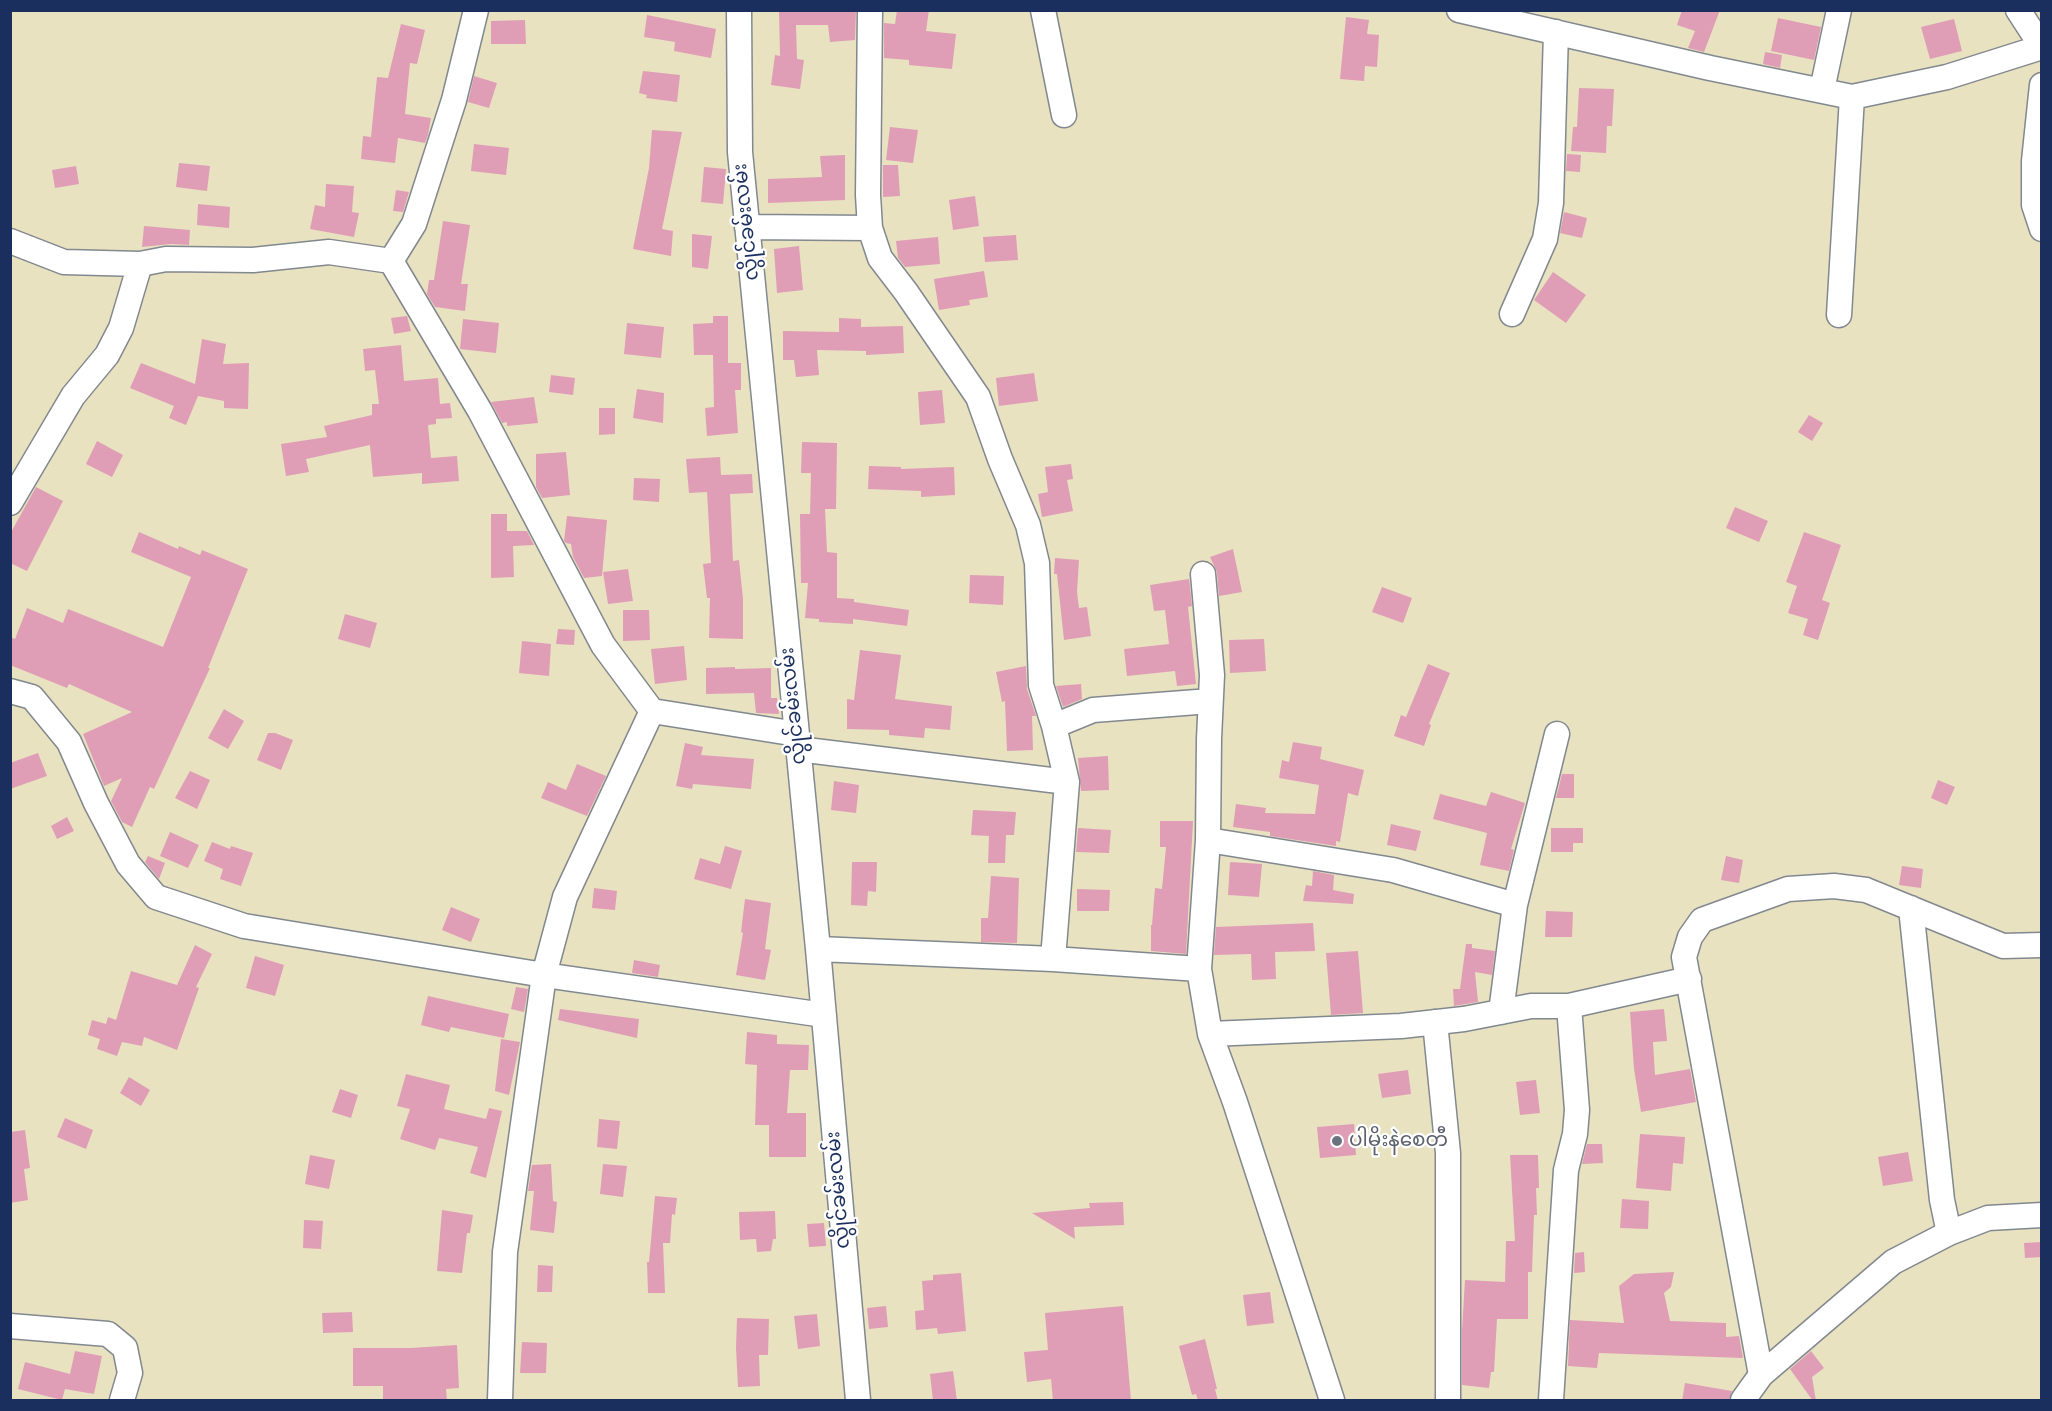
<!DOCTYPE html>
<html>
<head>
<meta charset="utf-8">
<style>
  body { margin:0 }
  #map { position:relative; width:2052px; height:1411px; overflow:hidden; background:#e8e2c0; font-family:Pangolin,sans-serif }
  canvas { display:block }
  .frame { position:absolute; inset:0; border:12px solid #1b2f5e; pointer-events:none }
</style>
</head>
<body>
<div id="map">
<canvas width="2052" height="1411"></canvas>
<div class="frame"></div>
</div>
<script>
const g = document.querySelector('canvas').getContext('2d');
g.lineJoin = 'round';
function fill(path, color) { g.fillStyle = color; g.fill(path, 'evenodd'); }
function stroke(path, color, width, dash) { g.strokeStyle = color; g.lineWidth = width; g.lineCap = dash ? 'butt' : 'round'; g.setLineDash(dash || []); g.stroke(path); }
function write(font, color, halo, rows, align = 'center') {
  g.font = font + ' Pangolin,"Noto Sans Myanmar",sans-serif'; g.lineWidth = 4.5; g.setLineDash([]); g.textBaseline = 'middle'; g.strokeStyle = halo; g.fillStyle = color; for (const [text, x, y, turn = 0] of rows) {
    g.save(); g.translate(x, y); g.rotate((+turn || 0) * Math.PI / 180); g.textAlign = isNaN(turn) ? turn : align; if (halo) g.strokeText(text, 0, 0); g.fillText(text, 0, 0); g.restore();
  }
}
fill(new Path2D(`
  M779,10H856L855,40L830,42L828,25H796L797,59L804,60L800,89L771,85L775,55L780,56Z
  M897,10H929L926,31L956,34L952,69L909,65V60L884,58V23L895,24Z
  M1682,10H1720L1704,52L1688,48L1695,31L1677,25Z
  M647,15L716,29L711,58L674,51L675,42L644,37Z
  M1346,17L1369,20L1367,34L1379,35L1377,67L1365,66L1364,81L1340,79Z
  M1778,18L1821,27L1814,60L1771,51Z
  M1954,19L1962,51L1930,59L1921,27Z
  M525,20L526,44H491V21Z
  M401,24L425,30L417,64L410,63L405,114L431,118L428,135L425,143L398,138L395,163L361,159L363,136L371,137L377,77L388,78Z
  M1765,52L1782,55L1780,68L1763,64Z
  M643,71L680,75L677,102L646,98L647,95L639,93Z
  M474,76L497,83L489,108L468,102Z
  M1579,88L1614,89L1612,126H1607L1606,153L1571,151L1573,127H1577Z
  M890,127L918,130L913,163L886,160Z
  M652,130L682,132L662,229L673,231L671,256L633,249L649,168Z
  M474,144L509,148L506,175L471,171Z
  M1567,154L1581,155L1580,172L1566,171Z
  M845,155V200L768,203V179L822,177L820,156Z
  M179,163L210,166L207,191L176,187Z
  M883,165H898L900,196L883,197Z
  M76,166L79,184L55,188L52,170Z
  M704,167L726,169L723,204L701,202Z
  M326,184L354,186L352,212L359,213L354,237L310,229L315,205L325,207Z
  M396,190L409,192L403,212L393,211Z
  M975,196L979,226L953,230L949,200Z
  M198,204L230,207L229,228L197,225Z
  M1564,212L1587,218L1582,238L1560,233Z
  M443,221L470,225L461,284H468L465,311L435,307L427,294L429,280H434Z
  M144,226L190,230L189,245L171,244L142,247Z
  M692,234L712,236L708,269L692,267Z
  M1016,235L1018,260L985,262L983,237Z
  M938,237L940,264L905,267L898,258L896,241Z
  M799,246L803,290L777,293L774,249Z
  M984,271L988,297L969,300L970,305L939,310L934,279Z
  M1553,272L1586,295L1566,323L1534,300Z
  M407,316L411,331L394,334L391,318Z
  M713,316H728V363H741V390H735L738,433L707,436L705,408L714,407L713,355H694L693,324L713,323Z
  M839,318L861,319V327L903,326L904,353L866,355V351L817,350L819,375L796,377L794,360H783V331L839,332Z
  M463,319L499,323L496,353L460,349Z
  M627,323L664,327L661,358L624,354Z
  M202,339L226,344L223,364L249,363L248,409L224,408V401L198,396L186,425L169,418L174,406L130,388L141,363L195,384Z
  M401,345L404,381L438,378L440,404L450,403L452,418L436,419V424L428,425L431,458L457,456L459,481L422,484V473L373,477L370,445L306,459L309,472L286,476L281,444L327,437L324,426L372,415V404H379L375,370L365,371L363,349Z
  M1034,373L1038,401L999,406L996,378Z
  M551,375L575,378L573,395L549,392Z
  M637,389L664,393L663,423L633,418Z
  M942,390L945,423L920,425L918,392Z
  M534,397L538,423L507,426V422L502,423L491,402Z
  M599,408H615V434L599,435Z
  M1809,415L1823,423L1812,441L1798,432Z
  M97,441L123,455L112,477L86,464Z
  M802,442L837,443L836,509H825L827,552L837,553V598L854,599V602L909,610L907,626L853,619V624L819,622V619L805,618L808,583H801L800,514H810L811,473H801Z
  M566,452L570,495L542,498L536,487V454Z
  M720,457L721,475L752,474L753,493L730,494L733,561L739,560L743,599V639L709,638L710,598H707L703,564L711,563L707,492L689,493L686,459Z
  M1071,464L1073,479L1067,480L1073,511L1042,517L1038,494L1048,492L1045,467Z
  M869,466L901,467V469L954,467L955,495L921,497V491L868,489Z
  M634,478L660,479L659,502L633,500Z
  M36,487L63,501L27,571L10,563V534Z
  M1735,507L1768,521L1759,542L1726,528Z
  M491,514H507V531H527L534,545L513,546L514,577L491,578Z
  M567,516L607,520L602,576L584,578L573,557L571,544L566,543L564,541Z
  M139,532L178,549L179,546L200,555L202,550L248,569L208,668H210L154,789L150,787L132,827L122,822L111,801L122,778L104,786L83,734L132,712L69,684L67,688L10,665V637L15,639L27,608L63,623L68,609L163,647L191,577L131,552Z
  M1804,532L1841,545L1822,600L1830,603L1818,640L1803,635L1808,619L1788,613L1797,586L1786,582Z
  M1233,549L1242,592L1219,596L1217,572L1210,557Z
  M1055,558L1079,560L1077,592L1079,608L1087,607L1091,636L1064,640L1057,574H1054Z
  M628,569L633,601L608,604L603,572Z
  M970,575L1004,576L1003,605L969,603Z
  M1189,579L1192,606L1188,607L1196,684L1177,686L1175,671L1127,676L1124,649L1169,644L1165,610L1154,611L1150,585Z
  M1382,587L1412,598L1403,623L1372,612Z
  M623,610H649L650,640L623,641Z
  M345,614L377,623L370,648L338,639Z
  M558,629L575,630L574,645L556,644Z
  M1264,639L1266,671L1230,673L1229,640Z
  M522,641L551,644L549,676L519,673Z
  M684,646L687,680L655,684L651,649Z
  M860,650L901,655L895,699L952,706L950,730L925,728L924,738L889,735V730L847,729V699L854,700Z
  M1428,664L1450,673L1429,724L1431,725L1424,746L1394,736L1401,715L1406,717Z
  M1026,666L1027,689L1036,716H1032L1033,750L1007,751L1005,701L1002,702L996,672Z
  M735,667V669L771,668V698H777L779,714L756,713L754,693L706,694V668Z
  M1081,684L1082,699L1063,707L1056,686Z
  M224,709L244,721L228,749L208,738Z
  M268,733H275L293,740L281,770L257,760Z
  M1293,742L1322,747L1320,759L1364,770L1358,796L1348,793L1340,842L1336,841V846L1270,836V832L1233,827L1236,804L1266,808L1265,813L1315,814L1319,785L1279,778L1282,760L1289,762Z
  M685,743L703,747L701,755L754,759L751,789L693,784L692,789L676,786Z
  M38,753L47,776L10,789V763Z
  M1108,756L1109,790L1081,791L1078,758Z
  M577,764L606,776L587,816L541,798L548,782L566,790Z
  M190,771L210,780L197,809L175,798Z
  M1562,774H1574V798H1556Z
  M1938,780L1955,787L1947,805L1931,798Z
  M834,781L859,785L856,813L831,810Z
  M1491,792L1525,803L1511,849L1514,850L1509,871L1480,865L1487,833L1433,819L1440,794L1486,806Z
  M973,810L1016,812L1014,835H1006L1005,863H988L989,836L971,835Z
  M67,817L74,831L57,839L51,826Z
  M1160,821H1193L1186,954L1151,951V925H1152L1155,888L1162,889L1166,847H1160Z
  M1391,824L1421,831L1416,851L1387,845Z
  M1078,828L1111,830L1109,853L1076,852Z
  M1551,828H1583V843H1573V852H1551Z
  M170,832L199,845L188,868L160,856Z
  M212,842L230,849L231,846L253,853L241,886L220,879L223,869L204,861Z
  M725,846L742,851L731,889L694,879L700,858L720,864Z
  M148,856L165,863L159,879L145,862Z
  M1726,856L1743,860L1739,883L1721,880Z
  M852,862H877L876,892L868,891L867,906L851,905Z
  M1230,862L1262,864L1259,897L1228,895Z
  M1902,866L1923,869L1921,888L1899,885Z
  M1313,871L1334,875L1333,890L1354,894L1353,904L1303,901L1306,885L1312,886Z
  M991,876L1019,878L1017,943L981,942V918H988Z
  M594,888L617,891L615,910L592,908Z
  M1077,889L1110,890L1109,911H1077Z
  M745,899L771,903L765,949L771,950L765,980L736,975L743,933L741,932Z
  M451,907L480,919L471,942L442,930Z
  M1546,911L1573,912L1572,937H1545Z
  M1313,923L1315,951L1275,952L1276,979L1252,980L1251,954L1214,955L1216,927Z
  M1466,944H1472V948L1495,951L1492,975L1475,972L1478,1002L1454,1006L1453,989H1460Z
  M195,945L212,954L196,987L199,988L177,1050L144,1037L142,1046L122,1042L117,1056L97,1049L100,1039L88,1035L92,1020L106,1024L108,1017L116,1020L131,971L177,985Z
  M1358,951L1363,1013L1331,1015L1326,953Z
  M255,956L284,965L275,996L246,988Z
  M634,960L660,965L658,977L632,973Z
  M516,987L528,989L524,1012L511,1009Z
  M428,996L509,1014L504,1038L451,1027L449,1032L421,1025Z
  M560,1009L639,1019L637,1038L558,1020Z
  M1664,1009L1667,1041L1653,1042L1655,1075L1690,1069L1696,1102L1641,1112L1634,1069L1630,1012Z
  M747,1032L777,1035V1044L809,1045L808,1070H790L787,1113H806V1157H769V1125H755L757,1065L745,1064Z
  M501,1039L520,1042L509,1095L495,1091Z
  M1408,1070L1411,1094L1382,1098L1378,1074Z
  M406,1074L450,1085L444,1109L486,1119L489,1108L502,1111L486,1178L470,1173L478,1147L439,1138L435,1150L400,1139L410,1109L397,1106Z
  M129,1077L150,1090L141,1106L120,1093Z
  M1536,1080L1540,1113L1520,1115L1516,1082Z
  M340,1089L358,1095L351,1118L332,1112Z
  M65,1118L93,1130L86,1149L57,1137Z
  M599,1119L620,1121L617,1149L597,1147Z
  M1354,1124L1356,1155L1320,1158L1317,1127Z
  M25,1130L30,1168L24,1169L28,1200L10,1203V1132Z
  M1640,1134L1685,1137L1683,1164L1673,1163L1671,1191L1636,1188Z
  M1587,1144H1602L1603,1163L1582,1164Z
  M1908,1152L1913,1181L1883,1186L1878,1157Z
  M310,1155L335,1160L329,1189L305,1184Z
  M1510,1155H1538L1539,1188H1536L1537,1215H1534L1532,1272H1528V1319H1497L1494,1372H1491L1489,1388L1462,1385V1330L1465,1280L1505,1282L1506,1241H1515Z
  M551,1164L553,1201L557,1202L554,1233L530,1230L534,1191H528L532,1165Z
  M603,1164L627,1166L623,1197L600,1194Z
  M655,1196L677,1198L675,1215L672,1214L670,1243H663L665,1293H648L647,1262H649Z
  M1622,1199L1649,1201L1648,1229L1620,1228Z
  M1123,1202L1124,1225L1074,1227L1075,1239L1032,1213L1090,1208L1089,1203Z
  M442,1210L473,1215L470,1233H467L462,1273L437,1271Z
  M775,1211L776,1239H773L771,1251L757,1252L756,1239L740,1240L739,1212Z
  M304,1220L323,1221L321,1249L303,1248Z
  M824,1223L826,1246L809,1247L807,1224Z
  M2042,1242V1257L2025,1258L2024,1243Z
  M1584,1252L1585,1272L1574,1273L1575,1253Z
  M538,1265L553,1266L552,1292H537Z
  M1674,1272L1671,1287L1664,1293L1670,1321L1726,1323V1337L1739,1336L1743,1358L1599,1353L1597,1368L1568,1366L1570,1320L1624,1323L1619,1286L1634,1274Z
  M961,1273L966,1331L938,1334L937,1328L916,1330L915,1311L924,1310L922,1281L933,1280V1275Z
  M1270,1292L1274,1323L1247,1326L1243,1295Z
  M886,1306L888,1327L869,1329L867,1308Z
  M1123,1306L1131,1401H1053L1051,1379L1027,1382L1024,1352L1048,1350L1045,1313Z
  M352,1312L353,1332L323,1333L322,1313Z
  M817,1314L820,1346L798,1349L794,1316Z
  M737,1318L769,1319L768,1355H759L760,1386L738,1387L736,1348Z
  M1205,1339L1217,1389H1215L1218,1401H1198L1196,1394L1192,1395L1179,1346Z
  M522,1342L547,1343L546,1373H520Z
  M457,1345L459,1388L446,1389L447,1401H383V1386H353V1348H411Z
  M75,1351L102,1356L94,1394L65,1389L62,1400L18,1389L25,1362L70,1374Z
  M1811,1351L1824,1368L1812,1377L1816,1401H1813L1790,1369Z
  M953,1371L957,1401H933L930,1374Z
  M1685,1383L1732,1391L1729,1401H1682Z`), '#df9eb6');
const minor = new Path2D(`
  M739,10L740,152L818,949L858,1400
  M870,10L868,195L870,228L880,258L906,292L978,397L1000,459L1028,525L1037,563L1041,685L1054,726L1067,782L1053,959
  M1043,10L1064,115
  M1459,10L1710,68L1852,97L1947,77L2042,47
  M2018,10L2042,47
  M2042,85L2034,161V205L2042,229
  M1822,90L1839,10
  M747,227L870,228
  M10,241L64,262L140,264L166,259L253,260L329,252L391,261L480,411L603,645L652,711L797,734
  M391,261L414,224L454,100L476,10
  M1512,314L1545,239L1551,203L1556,32
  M1839,315L1852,97
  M10,503L73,396L107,355L121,328L140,264
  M1203,574L1212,675L1209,739L1208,840L1199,969L1210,1034L1235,1102L1332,1400
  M10,691L32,697L69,742L96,803L128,864L156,897L244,926L544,975L824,1015
  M1054,726L1093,710L1210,701
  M798,749L1067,782
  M1208,840L1393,870L1515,905
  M1911,908L1942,1200L1949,1233
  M818,949L1053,959L1199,969
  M1501,1012L1515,905L1557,734
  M1435,1022L1448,1153V1400
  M1210,1034L1401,1026L1464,1019L1531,1006H1569L1689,979
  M10,1326L108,1334L125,1348L130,1373L122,1400
  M1761,1375L1684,957L1690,937L1702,920L1788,889L1834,886L1866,890L2003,946L2042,945
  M500,1400L505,1252L544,975L565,897L652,711
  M1551,1400L1566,1170L1575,1134L1577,1110L1569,1006
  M1743,1400L1761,1375L1893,1262L1949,1233L1988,1218L2042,1215`);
stroke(minor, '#82888f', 27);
stroke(minor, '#fff', 24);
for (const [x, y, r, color] of [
  [1337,1141,6,"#6b7280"]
]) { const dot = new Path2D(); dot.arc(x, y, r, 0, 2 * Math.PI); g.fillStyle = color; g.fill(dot); stroke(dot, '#fff', 2); }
write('20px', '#1b2f5e', '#fff', [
  ["လွိုင်ခမ်းလမ်း",747,222,-96],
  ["လွိုင်ခမ်းလမ်း",794,706,-96],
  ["လွိုင်ခမ်းလမ်း",839,1190,-95]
]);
write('20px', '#5b616d', '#fff', [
  ["ပါမိုးနဲစေတီ",1349,1141]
], 'left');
</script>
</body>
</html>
